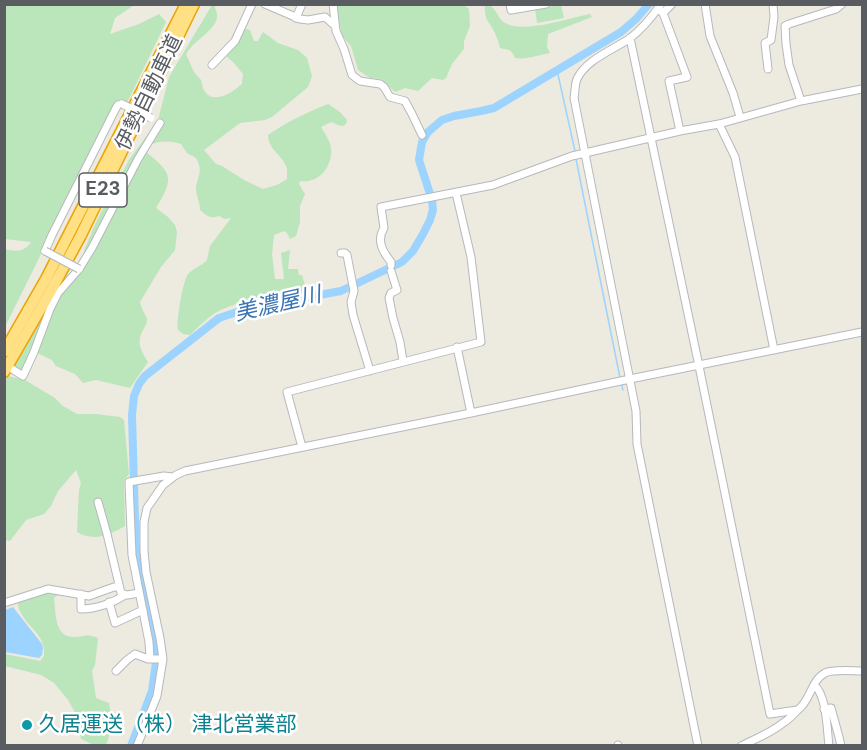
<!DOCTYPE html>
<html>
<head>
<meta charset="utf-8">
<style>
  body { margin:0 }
  #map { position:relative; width:867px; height:750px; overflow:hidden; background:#edeae0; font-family:"DM Sans",sans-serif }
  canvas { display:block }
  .frame { position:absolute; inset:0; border:6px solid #595d62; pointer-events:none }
</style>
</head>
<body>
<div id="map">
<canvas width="867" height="750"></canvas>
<div class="frame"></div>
</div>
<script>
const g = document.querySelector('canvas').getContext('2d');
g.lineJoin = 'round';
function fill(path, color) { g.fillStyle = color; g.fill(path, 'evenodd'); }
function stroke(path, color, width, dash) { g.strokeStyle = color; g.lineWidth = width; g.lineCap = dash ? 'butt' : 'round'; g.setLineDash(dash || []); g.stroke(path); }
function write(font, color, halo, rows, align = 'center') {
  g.font = font + ' "DM Sans","Noto Sans JP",sans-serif'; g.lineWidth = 5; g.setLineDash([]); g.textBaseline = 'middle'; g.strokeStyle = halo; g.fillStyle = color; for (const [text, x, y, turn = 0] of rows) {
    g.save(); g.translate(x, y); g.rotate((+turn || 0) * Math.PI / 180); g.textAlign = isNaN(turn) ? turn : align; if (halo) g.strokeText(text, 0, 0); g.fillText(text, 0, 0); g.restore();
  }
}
fill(new Path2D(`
  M5,5H134L115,18L110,34L139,24L159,14L166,22L127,103L115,104L5,327V249C15,252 25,252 31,242L5,239Z
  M212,5H214C214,5 217,13 217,14C219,30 192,40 186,55C189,59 190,64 192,68C194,73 198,76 201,80C202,83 202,87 204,90C213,106 233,92 242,84L243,74L234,63L226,56L239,40L243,30L247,29L250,30L254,41H258L263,32L278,43L298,50L307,58L312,76L308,87L272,117L265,120L240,123L204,150L216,164L222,166L244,180L263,189L277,185L287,179C287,176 287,173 287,169C284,156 268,150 268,135C287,122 307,112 328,104L340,112L347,120L346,124L343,126C329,124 338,118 321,127C325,134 330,140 331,148C333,166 319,184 300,181L299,184L305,194L300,206V222L296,236L290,239L287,233L284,231L274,235L272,254L275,279H284L281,253L290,250L288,269H298L299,275H302L307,292C279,295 240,299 215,313C206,319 198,327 190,335L183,334L178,330C176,322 183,280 188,274C193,268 202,266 207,260L210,246L231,218L225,219L219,216C210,219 207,216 200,210C200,202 196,195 196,189C197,176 204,172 196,158L187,153L181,144C170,141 159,140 149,146L147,153C174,174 173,180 156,208L168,217L175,225L177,232L175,250L161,267L140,302C141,309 147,316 147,320C147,323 145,327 143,330C136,342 141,351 148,362L130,388L96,380L83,383L75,374L56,366L52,360L37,353L23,371L14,366L45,309L79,272L85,248L97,220L129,160L158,120L169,77Z
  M336,5H464L469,9L470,26L464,41V49L452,64L446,78L443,80L432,78L418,91L405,88L395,92L381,79L370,78L358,70L351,46L342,36Z
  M485,5C497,5 496,18 505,23C524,34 569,18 590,14L592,17L548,34L547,47L550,53C538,55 527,60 515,58C510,47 509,51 500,48C499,43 497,38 495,33C489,20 484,21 485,5Z
  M561,5L564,18L537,23L535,9Z
  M8,376L25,380L55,398L63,406L77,414H96L120,417L124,420L129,474L124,480L125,526C109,535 94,542 77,532L79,490L81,483L76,470L58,491L51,506L44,514L26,520L10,541L5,540L4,381Z
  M45,589L59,594L54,598C56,613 54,637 74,637C86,637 84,633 98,638L95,665L92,671L96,698L109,703L113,724L106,745H94L81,739L77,716L68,700L54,683L41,675L5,666V654L40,661L44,656C46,635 30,630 21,613C18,609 18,603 17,599Z`), '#bbe5bb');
fill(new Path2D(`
  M13,607L42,644L43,648L42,655L39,658L5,652V610Z`), '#9dd4ff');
stroke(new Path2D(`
  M557,70L575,151
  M576,159L620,378
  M621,382L623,390`), '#9dd4ff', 1.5);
stroke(new Path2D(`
  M131,746L152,691L156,662L153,632L136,554L132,415L134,396L139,384L145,376L219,318L249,308L341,291L402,262L413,251L423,234L430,220L433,210L432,200L419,160L422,142L428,132L442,120L454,116L481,111L494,108L509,99L621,32L636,19L649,4`), '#9dd4ff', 8);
const minor = new Path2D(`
  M265,4L300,19L308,20L325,17L334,25
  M333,4L336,31L344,49L352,75L360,81L380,84L384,87L390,97L405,101L412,114L422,135
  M510,4L511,10L546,4
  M661,4C652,17 641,30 629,39C612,50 586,60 577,79C575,84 575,92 574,98L636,411L637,444L698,746
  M705,4L710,36L733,93L740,117
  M658,9L663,13L687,77L669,81L680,131
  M663,13L672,4
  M296,18L302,4
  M630,38L699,366L770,714L797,710
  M212,65L235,41L252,4
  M768,69L765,43L771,40L774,17L773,4
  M801,101L789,65L786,44L785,26L789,24L836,9L842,4
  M719,124L735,157L774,350
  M45,251L52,235L116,108L118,105L122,104
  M341,253H345L347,255L354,291L351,302L353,315L370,371
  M391,265V262C383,252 376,241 384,228L381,207L493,185L572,156L680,131L719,124L801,101L862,89
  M391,271L397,290L391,293L389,298L393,318L400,342L403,361
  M457,347L471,413
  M12,369L23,376L34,352L50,309L58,293L79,269L92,248L138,159L160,123
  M302,447L287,392L481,342L471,257L456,193
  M98,502L107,534L121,593L127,595L139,593
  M81,594V609C96,609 113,603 125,595
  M109,602L115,623L143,610
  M4,603L48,589L89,596L114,587H119
  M150,659L149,642L132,555L129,482L164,476L172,477
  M116,671L127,660L135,654L148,659H163
  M814,685C827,695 827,730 829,746
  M824,709L831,708L839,737L841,746
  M618,745V746
  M137,746L157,696L163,659L160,638L146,572L144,551V522L147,508L163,485L176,475L185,471L471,413L630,379L862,332
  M741,746C755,739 771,733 783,723C790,719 795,712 801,707C811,697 812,680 825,673C833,669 853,671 862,671`);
const highway = new Path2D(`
  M4,352L46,279L186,4
  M4,372L52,289L81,235L194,4`);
stroke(minor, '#b6b8bd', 9);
stroke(highway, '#eca300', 13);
stroke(minor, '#fff', 7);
stroke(highway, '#ffe084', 10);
const minorBridge = new Path2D(`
  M122,104L151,118
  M45,251L79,269`);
stroke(minorBridge, '#b6b8bd', 9, []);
stroke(minorBridge, '#fff', 7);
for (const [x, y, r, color] of [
  [27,725,6,"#0f9aa8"]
]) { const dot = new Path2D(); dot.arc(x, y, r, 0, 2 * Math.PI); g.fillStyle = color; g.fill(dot); stroke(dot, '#fff', 2); }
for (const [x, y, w] of [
  [103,190,48]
]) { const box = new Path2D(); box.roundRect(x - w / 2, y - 17, w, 34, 4.5); g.fillStyle = '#fff'; g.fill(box); stroke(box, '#595d62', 1.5); }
write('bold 20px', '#595d62', null, [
  ["E23",103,190]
]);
write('21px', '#595d62', '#fff', [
  ["伊勢自動車道",150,93,-64]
]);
write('21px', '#0d838f', '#fff', [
  ["久居運送（株） 津北営業部",39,725]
], 'left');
write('italic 22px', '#3974b3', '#fff', [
  ["美濃屋川",278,305,-13]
]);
</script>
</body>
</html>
